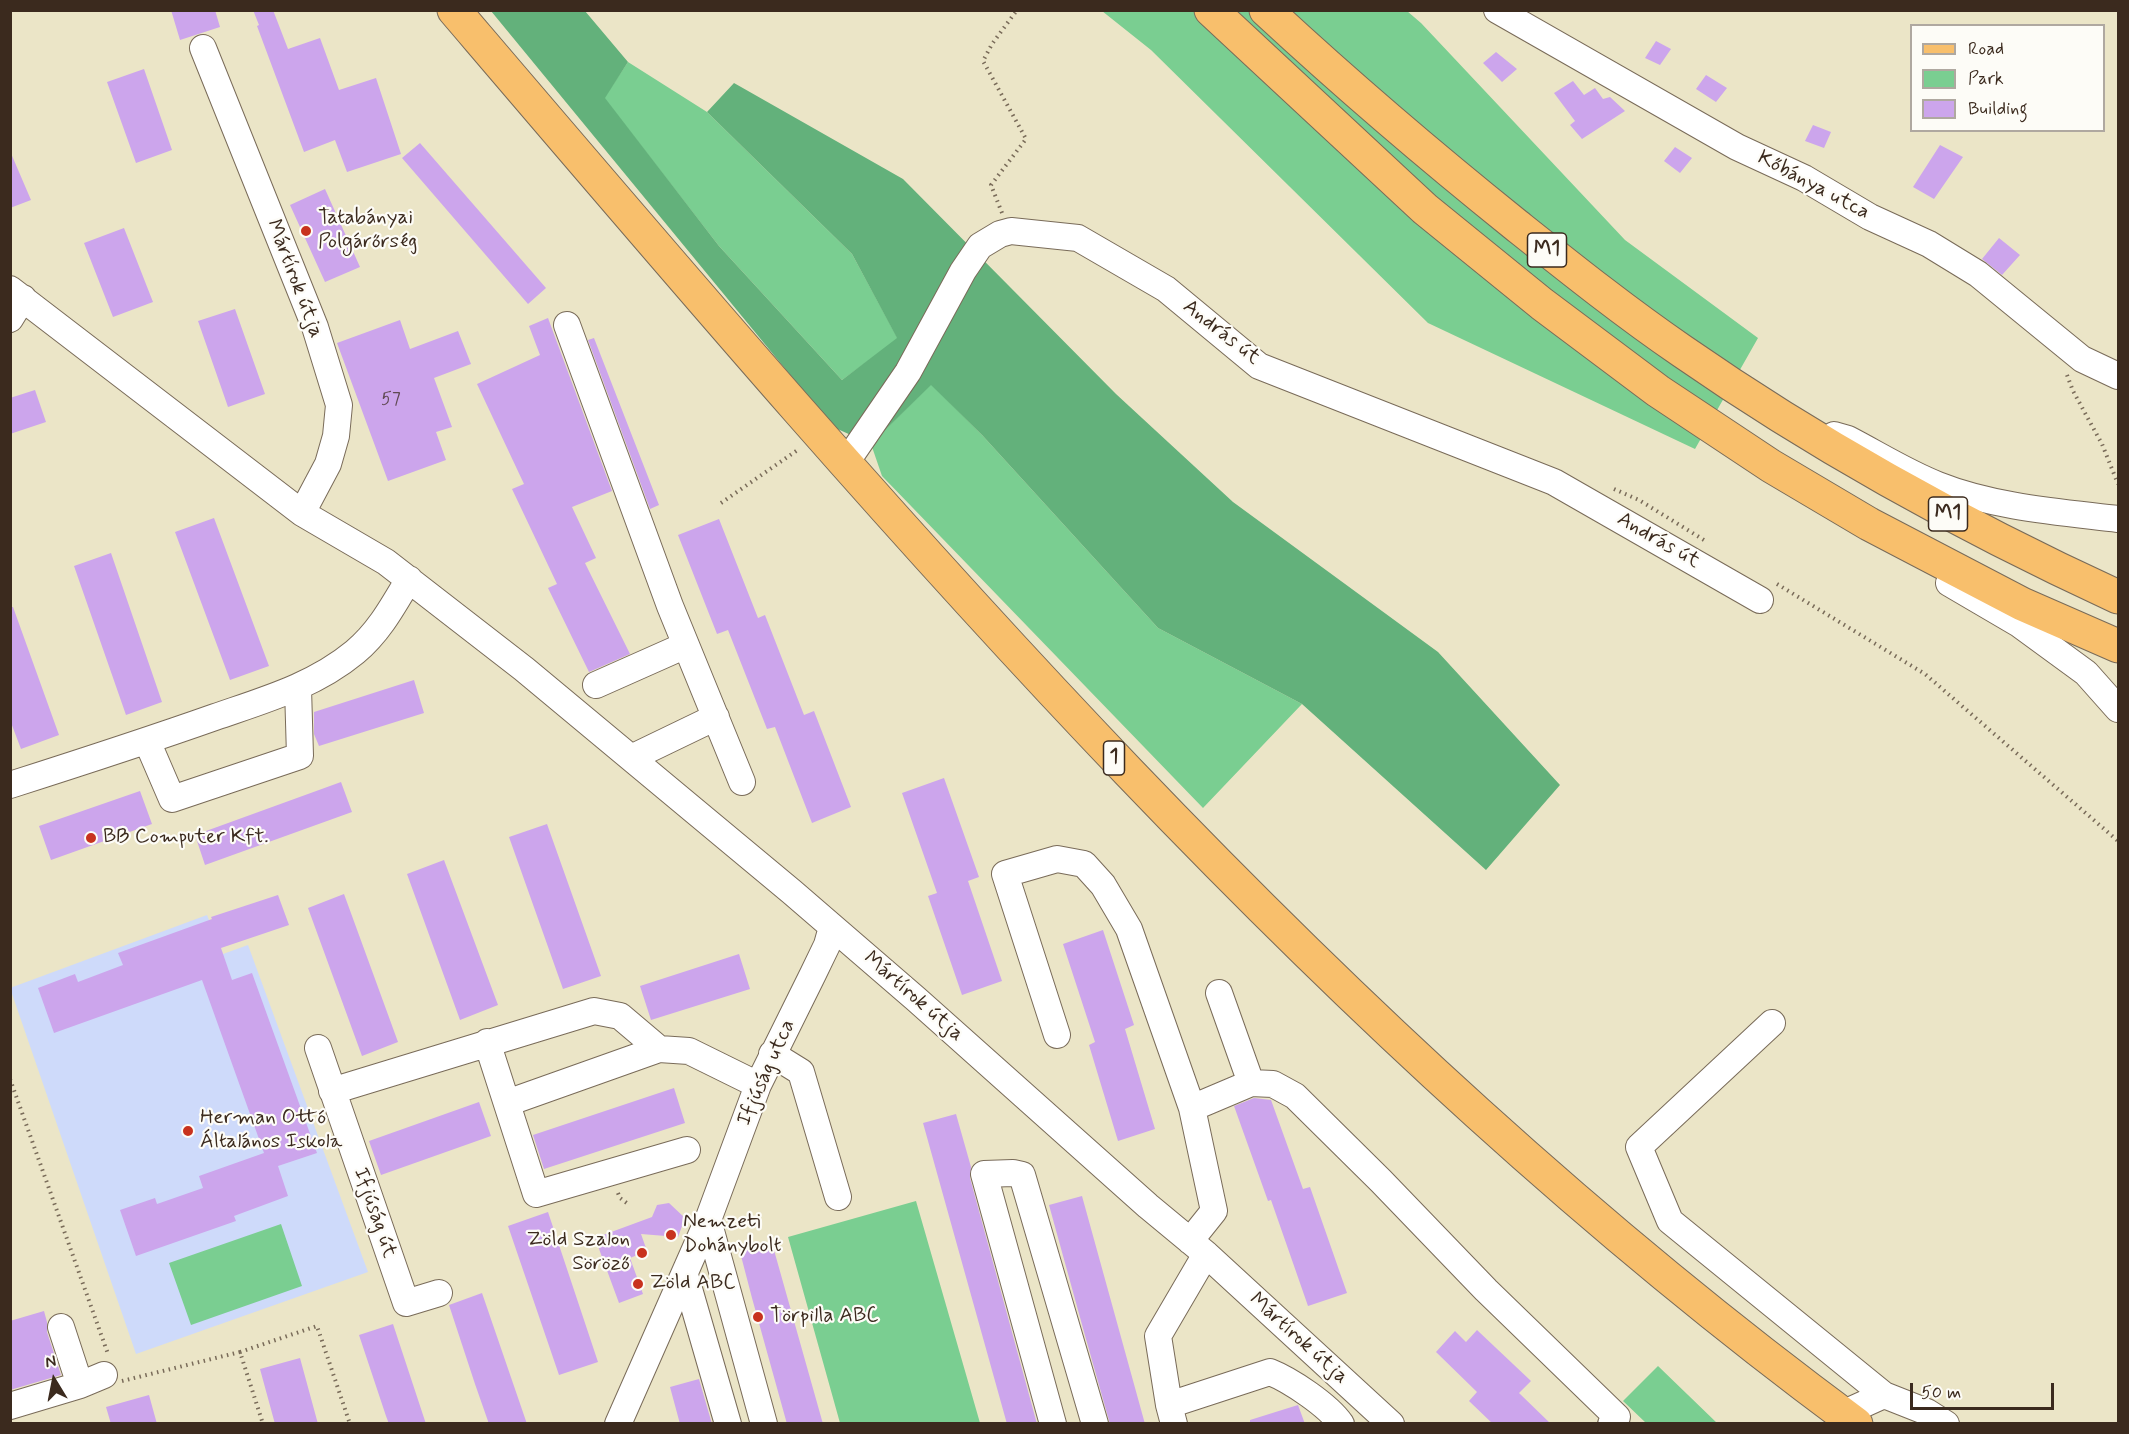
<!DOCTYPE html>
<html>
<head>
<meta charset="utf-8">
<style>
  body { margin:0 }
  #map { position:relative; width:2129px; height:1434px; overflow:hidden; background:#ebe5c7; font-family:Mynerve,sans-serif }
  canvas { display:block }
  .frame { position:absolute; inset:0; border:12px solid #3b2a1e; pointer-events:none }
  .legend { position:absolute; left:1910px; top:24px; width:195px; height:108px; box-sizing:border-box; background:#fdfcf7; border:2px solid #afa8a0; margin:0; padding:8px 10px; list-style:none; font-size:18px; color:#3b2a1e }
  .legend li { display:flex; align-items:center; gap:12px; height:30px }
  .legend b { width:30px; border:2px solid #afa8a0 }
  .north { position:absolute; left:24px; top:1350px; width:60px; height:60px; -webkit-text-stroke:4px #fdfcf7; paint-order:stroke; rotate:350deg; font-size:16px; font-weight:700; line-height:24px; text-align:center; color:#3b2a1e }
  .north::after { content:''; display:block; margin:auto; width:21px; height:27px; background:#3b2a1e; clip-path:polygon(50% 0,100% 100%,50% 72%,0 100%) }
  .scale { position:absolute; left:1910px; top:1383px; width:144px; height:27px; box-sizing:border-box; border:3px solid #3b2a1e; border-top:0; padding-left:8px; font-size:18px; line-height:21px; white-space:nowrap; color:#3b2a1e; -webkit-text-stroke:4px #fdfcf7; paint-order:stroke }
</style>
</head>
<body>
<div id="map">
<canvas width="2129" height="1434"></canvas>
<div class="frame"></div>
<ul class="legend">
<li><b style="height:8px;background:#f8bf6c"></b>Road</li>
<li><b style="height:16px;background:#7ace91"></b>Park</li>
<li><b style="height:16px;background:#cca5ec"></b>Building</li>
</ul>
<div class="north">N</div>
<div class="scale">50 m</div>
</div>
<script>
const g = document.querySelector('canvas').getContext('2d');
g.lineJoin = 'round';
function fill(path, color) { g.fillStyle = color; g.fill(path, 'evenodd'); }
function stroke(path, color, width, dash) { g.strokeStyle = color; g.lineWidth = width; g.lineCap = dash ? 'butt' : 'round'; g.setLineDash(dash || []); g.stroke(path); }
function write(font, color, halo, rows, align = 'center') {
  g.font = font + ' Mynerve,sans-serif'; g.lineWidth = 4.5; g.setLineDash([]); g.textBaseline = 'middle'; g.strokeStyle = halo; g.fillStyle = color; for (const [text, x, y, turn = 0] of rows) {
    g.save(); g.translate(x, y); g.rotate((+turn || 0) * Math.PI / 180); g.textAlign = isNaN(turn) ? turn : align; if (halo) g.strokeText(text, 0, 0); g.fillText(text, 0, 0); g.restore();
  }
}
fill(new Path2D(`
  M207,915L223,954L248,945L368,1272L136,1354L10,988Z`), '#cedafa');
fill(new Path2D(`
  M1102,11H1407L1421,23L1625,240L1758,338L1695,449L1428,323L1151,50Z
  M628,62L707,112L852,254L898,339L842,380L719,246L604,98Z
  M931,384L982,435L1158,628L1302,704L1203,808L882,476L871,444Z
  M916,1201L980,1423H840L788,1237Z
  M281,1224L302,1286L191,1325L169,1263Z
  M1658,1366L1717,1423H1646L1623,1401Z`), '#7ace91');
fill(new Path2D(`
  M491,11H585L628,62L605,98L719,246L842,380L897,338L852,254L707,112L734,83L903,179L1116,394L1233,502L1438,652L1560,785L1486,870L1302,704L1158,628L982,435L931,385L871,444L833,427Z`), '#63b17b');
fill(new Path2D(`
  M171,10H215L220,27L180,40Z
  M253,10H273L288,49L320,38L339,90L376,78L401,154L347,172L335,140L304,152L257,26L259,25Z
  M1656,41L1671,49L1660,65L1645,58Z
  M1496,52L1517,69L1502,82L1483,63Z
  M144,69L172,150L136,163L107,82Z
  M1706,75L1727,88L1716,102L1696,89Z
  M1573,81L1584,95L1595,88L1603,99L1610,97L1625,111L1582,139L1570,125L1575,121L1554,93Z
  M1813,125L1831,132L1824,148L1805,141Z
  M420,143L546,288L528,304L402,158Z
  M1940,145L1963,157L1934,199L1913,187Z
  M1675,147L1692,158L1680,173L1664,161Z
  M10,151L31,200L10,208Z
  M325,189L360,267L325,282L290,205Z
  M124,228L153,302L113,317L84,243Z
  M1999,238L2020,255L2002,275L1982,259Z
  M235,309L265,394L228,407L198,321Z
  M548,318L612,491L572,507L596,558L585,563L630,654L589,672L548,588L557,584L512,489L524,484L477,384L540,355L529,326Z
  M400,320L410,349L458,331L471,364L434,378L452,427L436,432L446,460L388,481L337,343Z
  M594,338L659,505L650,509L588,340Z
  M35,390L46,422L10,434V398Z
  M214,518L269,666L230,680L175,532Z
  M719,519L758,618L765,615L804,715L814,711L851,807L812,823L775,727L767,729L728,630L717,634L678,535Z
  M111,553L162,702L126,715L74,566Z
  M10,607H13L59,735L21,749L10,720Z
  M414,680L424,713L319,746L314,734V712Z
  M944,778L979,877L968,881L1002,981L962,995L928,896L937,893L902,793Z
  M341,782L352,812L205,865L195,835Z
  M140,791L152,824L51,860L39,826Z
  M547,824L601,976L563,989L509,837Z
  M444,860L498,1005L460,1020L407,874Z
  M344,894L398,1042L362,1056L308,908Z
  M278,895L289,925L221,948L232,980L252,973L317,1153L278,1166L288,1196L234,1216L236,1221L136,1256L120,1210L155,1198L157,1204L203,1188L199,1176L264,1153L202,980L54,1033L38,988L75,974L78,982L123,965L118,953L212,919L211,917Z
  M1103,930L1134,1025L1125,1029L1155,1129L1118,1141L1089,1045L1095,1042L1063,944Z
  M739,954L750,989L651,1020L640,986Z
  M674,1088L685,1123L544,1169L533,1135Z
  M1254,1098L1271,1100L1303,1189L1310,1187L1347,1293L1308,1306L1271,1200L1268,1201L1234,1106Z
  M479,1102L491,1136L381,1175L369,1141Z
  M956,1114L971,1167L970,1178L1037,1424H1007L923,1123Z
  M1082,1196L1145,1424H1110L1086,1339L1049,1205Z
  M669,1203L685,1218L678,1237L641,1234L647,1251L630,1258L643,1294L619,1303L595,1238L652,1217L657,1205Z
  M548,1212L598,1362L559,1375L508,1226Z
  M772,1243L823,1424H787L752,1298L740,1252Z
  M482,1293L527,1424H489L475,1384L449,1305Z
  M44,1311L47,1322V1332L61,1375L10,1390V1321Z
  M393,1324L426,1424H389L386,1416L359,1335Z
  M1477,1330L1531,1381L1519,1393L1551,1424H1493L1469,1401L1477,1392L1436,1352L1455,1331L1466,1342Z
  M300,1358L318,1424H275L260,1369Z
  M699,1379L712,1424H680L670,1387Z
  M149,1395L157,1424H111L106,1407Z
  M1298,1405L1305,1424H1250V1420Z`), '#cca5ec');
const minor = new Path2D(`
  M1497,10L1737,147L1804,178L1870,217L1929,244L1978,274L2082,359L2118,376
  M203,48L315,327L339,405L336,436L328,464L302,513
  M10,289L302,513L386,562L524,669L792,892L916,999L1148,1206L1206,1254L1391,1424
  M10,319L23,298
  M567,325L670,606L742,782
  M1834,435L1848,439C1877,454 1907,473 1938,485C1993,507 2060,512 2118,519
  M845,464L908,372L963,271L980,246L1000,234L1011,231L1078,238L1166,289L1259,366L1554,482L1760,600
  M1949,583L2019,624L2086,673L2118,709
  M596,685L686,645
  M147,741L172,799L300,756L298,688
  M631,758L716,717
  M10,785C79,763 147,741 215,717C264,700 314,686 355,652C379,632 393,606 409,579
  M1219,993L1251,1083
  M1772,1023L1639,1147L1670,1221L1884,1395
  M1057,1035L1005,874L1057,859L1084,864L1103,885L1129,929L1192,1108L1214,1211L1190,1241
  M487,1042L536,1194L687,1150
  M318,1048L406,1303L439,1293
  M772,1054L801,1072L838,1197
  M332,1091L594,1011L620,1016L659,1049
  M507,1103L659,1049L689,1051L758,1085
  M1192,1108L1251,1083L1273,1084L1295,1096L1381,1181L1486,1290L1617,1417L1611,1424
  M708,1220L764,1424
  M685,1275L728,1424
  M61,1327L80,1385
  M1169,1405L1270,1372C1290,1380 1328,1405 1341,1424
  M10,1406L80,1385L104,1375
  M618,1424L708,1220L758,1085L813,974L827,945L832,927
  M1053,1424L984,1174L1013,1173L1022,1175L1095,1424
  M1174,1424L1169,1405L1158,1336L1206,1254
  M1839,1424L1842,1414L1884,1395L1927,1412L1946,1424`);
const major = new Path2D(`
  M454,10C885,515 1318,1027 1856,1424`);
const highway = new Path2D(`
  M1211,10L1425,209L1542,304L1658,391L1771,466L1869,524L2022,604L2118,646
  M1266,10C1347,85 1430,156 1516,225C1570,268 1625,312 1682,351C1820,447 1966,527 2118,597`);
stroke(minor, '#796b59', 28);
stroke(major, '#796b59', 35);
stroke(highway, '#796b59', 35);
stroke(new Path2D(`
  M1002,213L991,185L1026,139L983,61L992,44L1017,10
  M2067,375L2073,391L2102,444L2118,484
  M1614,489L1639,500L1704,540
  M721,503L799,449
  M1777,584L1925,674L2118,841
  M10,1079L108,1354
  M618,1193L620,1198L628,1204
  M240,1352L317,1326L350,1424
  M122,1381L240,1352L263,1424`), '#796b59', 4, [1.5, 4.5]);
stroke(minor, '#fff', 26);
stroke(major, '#f8bf6c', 33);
stroke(highway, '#f8bf6c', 33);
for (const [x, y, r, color] of [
  [306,231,6,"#c8321e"],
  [91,838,6,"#c8321e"],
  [188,1131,6,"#c8321e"],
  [671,1235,6,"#c8321e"],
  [642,1253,6,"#c8321e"],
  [638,1284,6,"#c8321e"],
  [758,1317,6,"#c8321e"]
]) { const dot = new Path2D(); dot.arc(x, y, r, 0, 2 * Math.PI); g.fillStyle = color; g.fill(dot); stroke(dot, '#fdfcf7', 2); }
write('18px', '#5f4952', null, [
  ["57",391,400]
]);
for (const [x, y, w] of [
  [1547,250,39],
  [1948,514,39],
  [1114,758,21]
]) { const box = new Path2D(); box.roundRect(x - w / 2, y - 17, w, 34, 4.5); g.fillStyle = '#fdfcf7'; g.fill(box); stroke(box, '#3b2a1e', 1.5); }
write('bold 20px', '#3b2a1e', null, [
  ["M1",1547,250],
  ["M1",1948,514],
  ["1",1114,758]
]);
write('21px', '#3b2a1e', '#fdfcf7', [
  ["Kőbánya utca",1813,186,28],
  ["Mártírok útja",294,279,69],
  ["András út",1221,333,38],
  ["András út",1658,541,30],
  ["Mártírok útja",913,997,41],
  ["Ifjúság utca",767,1073,-66],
  ["Ifjúság út",374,1213,71],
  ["Mártírok útja",1298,1339,42]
]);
write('21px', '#3b2a1e', '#fdfcf7', [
  ["Tatabányai",318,219],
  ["Polgárőrség",318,243],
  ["BB Computer Kft.",103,838],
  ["Herman Ottó",200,1119],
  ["Általános Iskola",200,1143],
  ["Nemzeti",683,1223],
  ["Dohánybolt",683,1247],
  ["Zöld Szalon",630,1241,"right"],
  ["Söröző",630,1265,"right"],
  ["Zöld ABC",650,1284],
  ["Törpilla ABC",770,1317]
], 'left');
</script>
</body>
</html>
